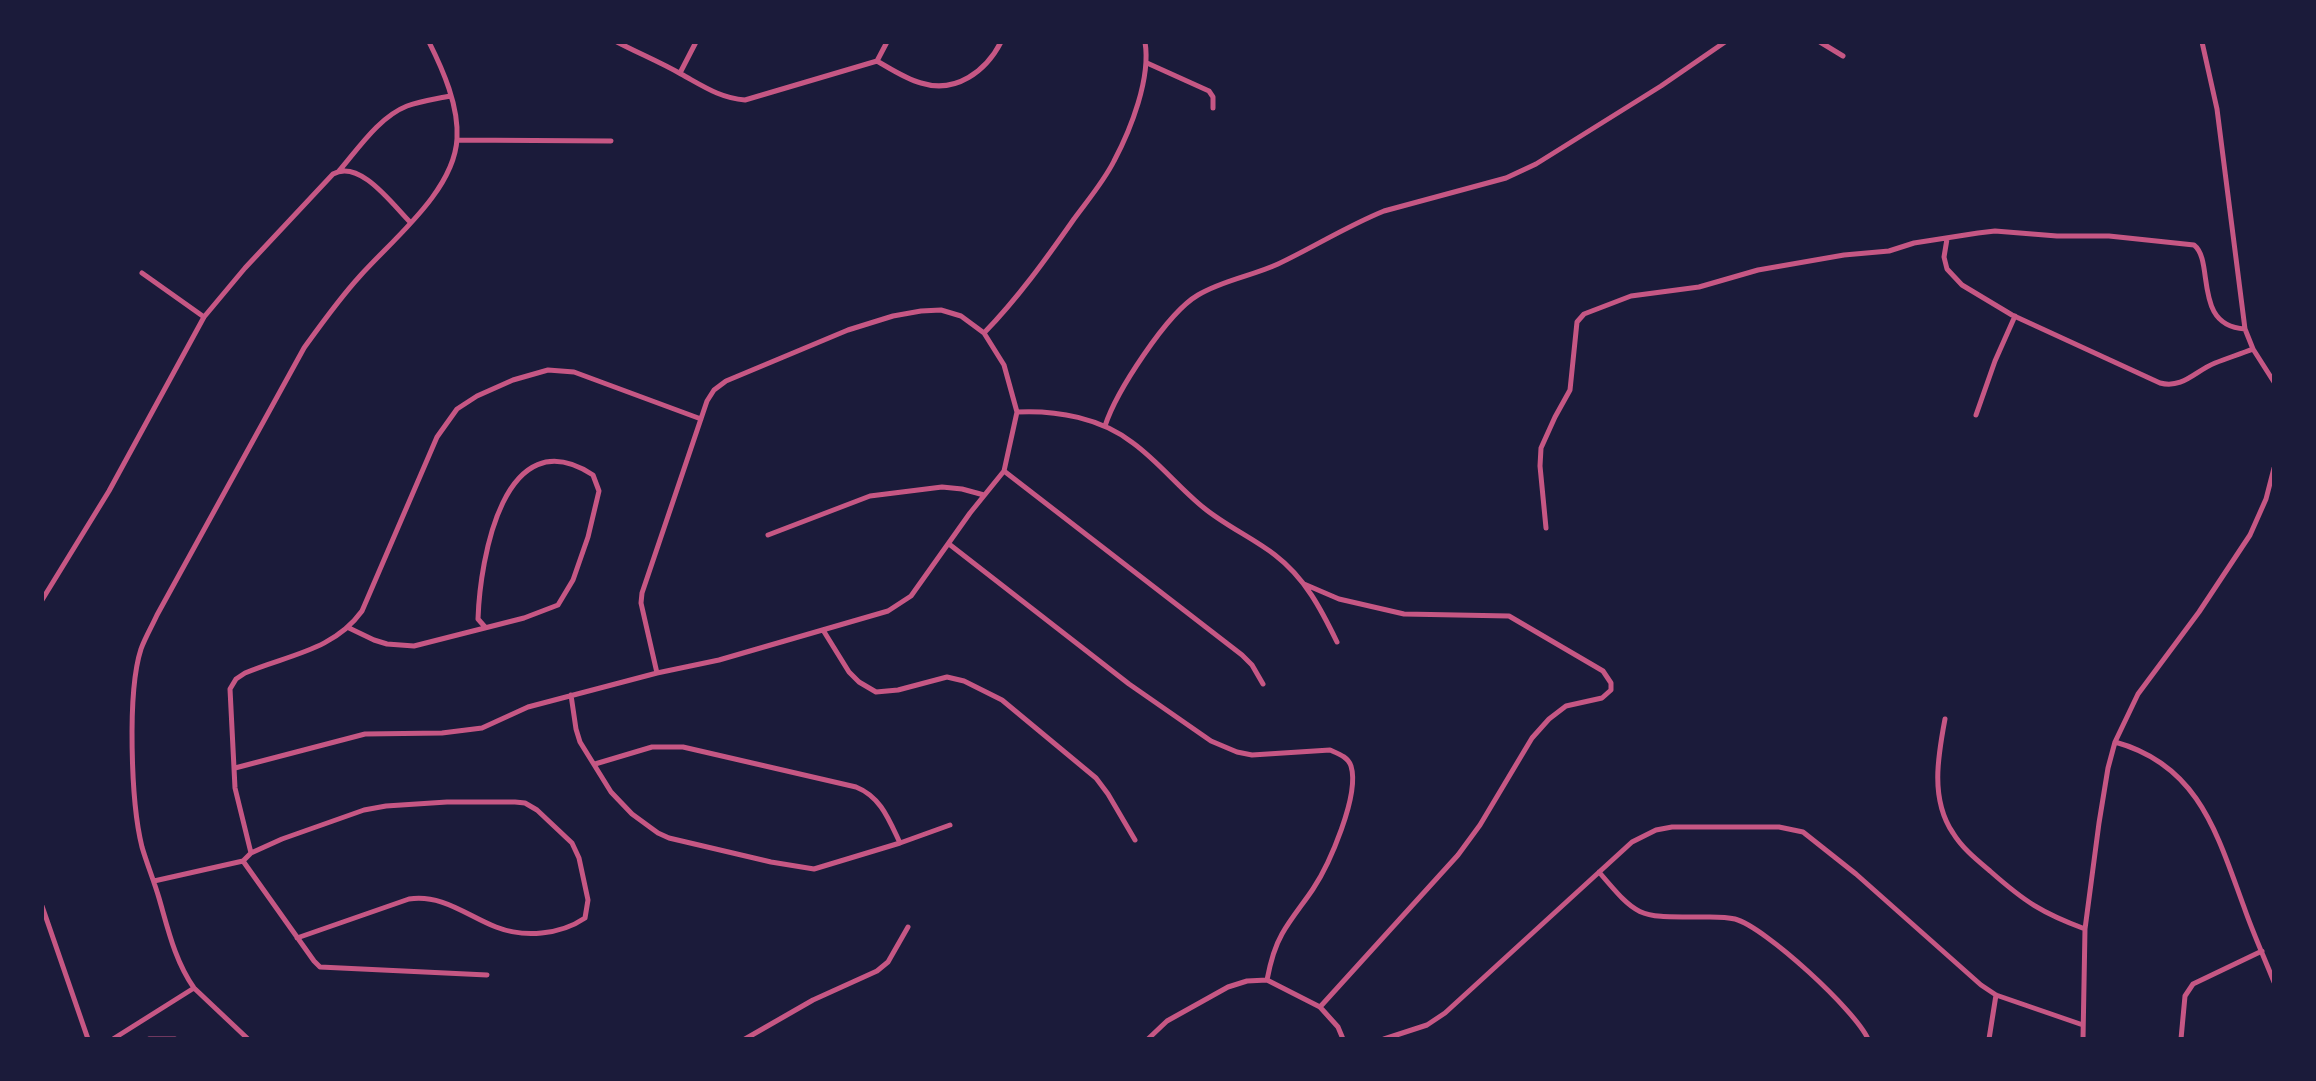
<!DOCTYPE html>
<html>
<head>
<meta charset="utf-8">
<style>
  body { margin:0 }
  #map { position:relative; width:2316px; height:1081px; overflow:hidden; background:#1b1b3a; font-family:"DejaVu Sans",sans-serif }
  canvas { display:block }
  .frame { position:absolute; inset:0; border:44px solid #1b1b3a; pointer-events:none }
</style>
</head>
<body>
<div id="map">
<canvas width="2316" height="1081"></canvas>
<div class="frame"></div>
</div>
<script>
const g = document.querySelector('canvas').getContext('2d');
g.lineJoin = 'round';
function stroke(path, color, width, dash) { g.strokeStyle = color; g.lineWidth = width; g.lineCap = dash ? 'butt' : 'round'; g.setLineDash(dash || []); g.stroke(path); }
stroke(new Path2D(`
  M617,42C638,53 660,62 681,74C703,86 720,98 745,100L877,61L887,42
  M1820,42L1843,56
  M2202,42L2217,109L2245,329L2253,349L2274,382
  M877,61C891,69 906,79 921,83C956,94 986,71 1001,42
  M1147,63L1209,91L1213,97V108
  M680,73L696,42
  M457,140L611,141
  M339,171C358,149 379,117 407,106C421,101 436,99 450,96
  M1947,239L1944,257L1947,269L1962,285L2012,315L2160,383C2183,389 2195,371 2215,363C2228,358 2240,354 2253,349
  M142,273L204,317
  M984,333C1018,298 1046,259 1074,219C1088,200 1104,181 1114,161C1131,129 1151,78 1145,42
  M1017,412C1057,410 1101,418 1133,443C1159,462 1179,488 1204,508C1226,526 1253,538 1275,555C1305,578 1321,609 1337,642
  M1976,415L1995,361L2015,316
  M1105,426C1116,392 1167,313 1198,295C1223,280 1252,276 1278,264C1314,247 1347,226 1384,211L1506,178L1536,164L1661,86L1725,42
  M1004,471L1242,655L1252,665L1263,684
  M1546,528L1540,466L1541,448L1555,417L1570,390L1577,322L1584,314L1631,296L1699,287L1758,270L1844,255L1889,251L1914,243L1978,233L1995,231L2057,236H2109L2194,245C2215,261 2192,326 2245,329
  M768,535L870,496L942,487L962,489L984,495
  M949,544L1129,684L1211,741L1237,752L1252,755L1330,750C1339,754 1348,757 1351,766C1360,795 1329,865 1313,889C1303,904 1291,918 1282,934C1274,948 1270,964 1267,980
  M1304,584L1339,599L1404,614L1509,616L1603,671L1611,683V690L1602,698L1566,706L1549,719L1532,738L1480,825L1458,855L1320,1007
  M42,600L109,491L204,317L245,268L333,174C360,159 392,204 410,222
  M349,628L374,640L387,644L414,646L524,618L558,605L573,580L588,537L599,491L593,475C504,417 480,559 478,619L485,627
  M823,630L849,672L859,682L876,692L898,690L947,677L964,681L1002,700L1096,778L1108,794L1135,840
  M571,695L576,729L580,742L611,792L632,814L658,833L669,838L771,862L814,869L900,843L950,825
  M1945,719C1938,756 1930,799 1953,833C1962,848 1977,860 1990,871C2025,902 2042,913 2085,929
  M2115,742C2199,765 2217,834 2244,907C2253,933 2264,957 2274,982
  M595,764L652,747H683L856,787C881,797 889,820 900,843
  M235,768L365,734L442,733L482,728L528,707L657,673L719,660L888,611L911,596L970,513L1004,471L1017,412L1004,365L984,333L961,316L941,310L921,311L893,316L848,330L726,381L714,390L707,401L642,593L641,603L657,673
  M251,853L282,839L364,810L386,806L447,802H515L525,803L537,810L572,843L579,858L588,900L585,918C560,935 524,938 496,927C466,915 442,894 409,899L297,938
  M243,861L314,961L320,967L487,975
  M1599,872C1638,918 1638,917 1698,917C1710,917 1723,916 1735,919C1765,927 1856,1011 1868,1039
  M154,881L243,861L251,853L235,788L230,689L236,679L245,673C287,655 333,651 362,611L437,437L457,409L477,396L513,380L548,370L574,372L701,419
  M42,906L88,1039
  M113,1039L194,988
  M149,1039H175
  M248,1039L194,988C175,961 168,929 159,898C154,881 147,864 142,847C131,803 127,692 141,649C145,638 152,626 157,615L304,348C322,323 339,299 360,276C393,239 454,191 457,139C459,106 443,70 429,42
  M745,1039L813,1000L877,971L888,962L908,927
  M1148,1039L1167,1021L1228,987L1247,981L1267,980L1320,1007L1338,1027L1343,1039
  M1384,1039L1427,1025L1445,1013L1632,842L1656,830L1672,827H1779L1803,832L1856,874L1981,985L1996,995L2083,1025
  M1989,1039L1996,995
  M2083,1039L2085,929L2099,823L2108,768L2115,742L2138,694L2199,612L2250,535L2266,499L2274,468
  M2181,1039L2185,996L2193,984L2262,951`), '#c65784', 5);
</script>
</body>
</html>
